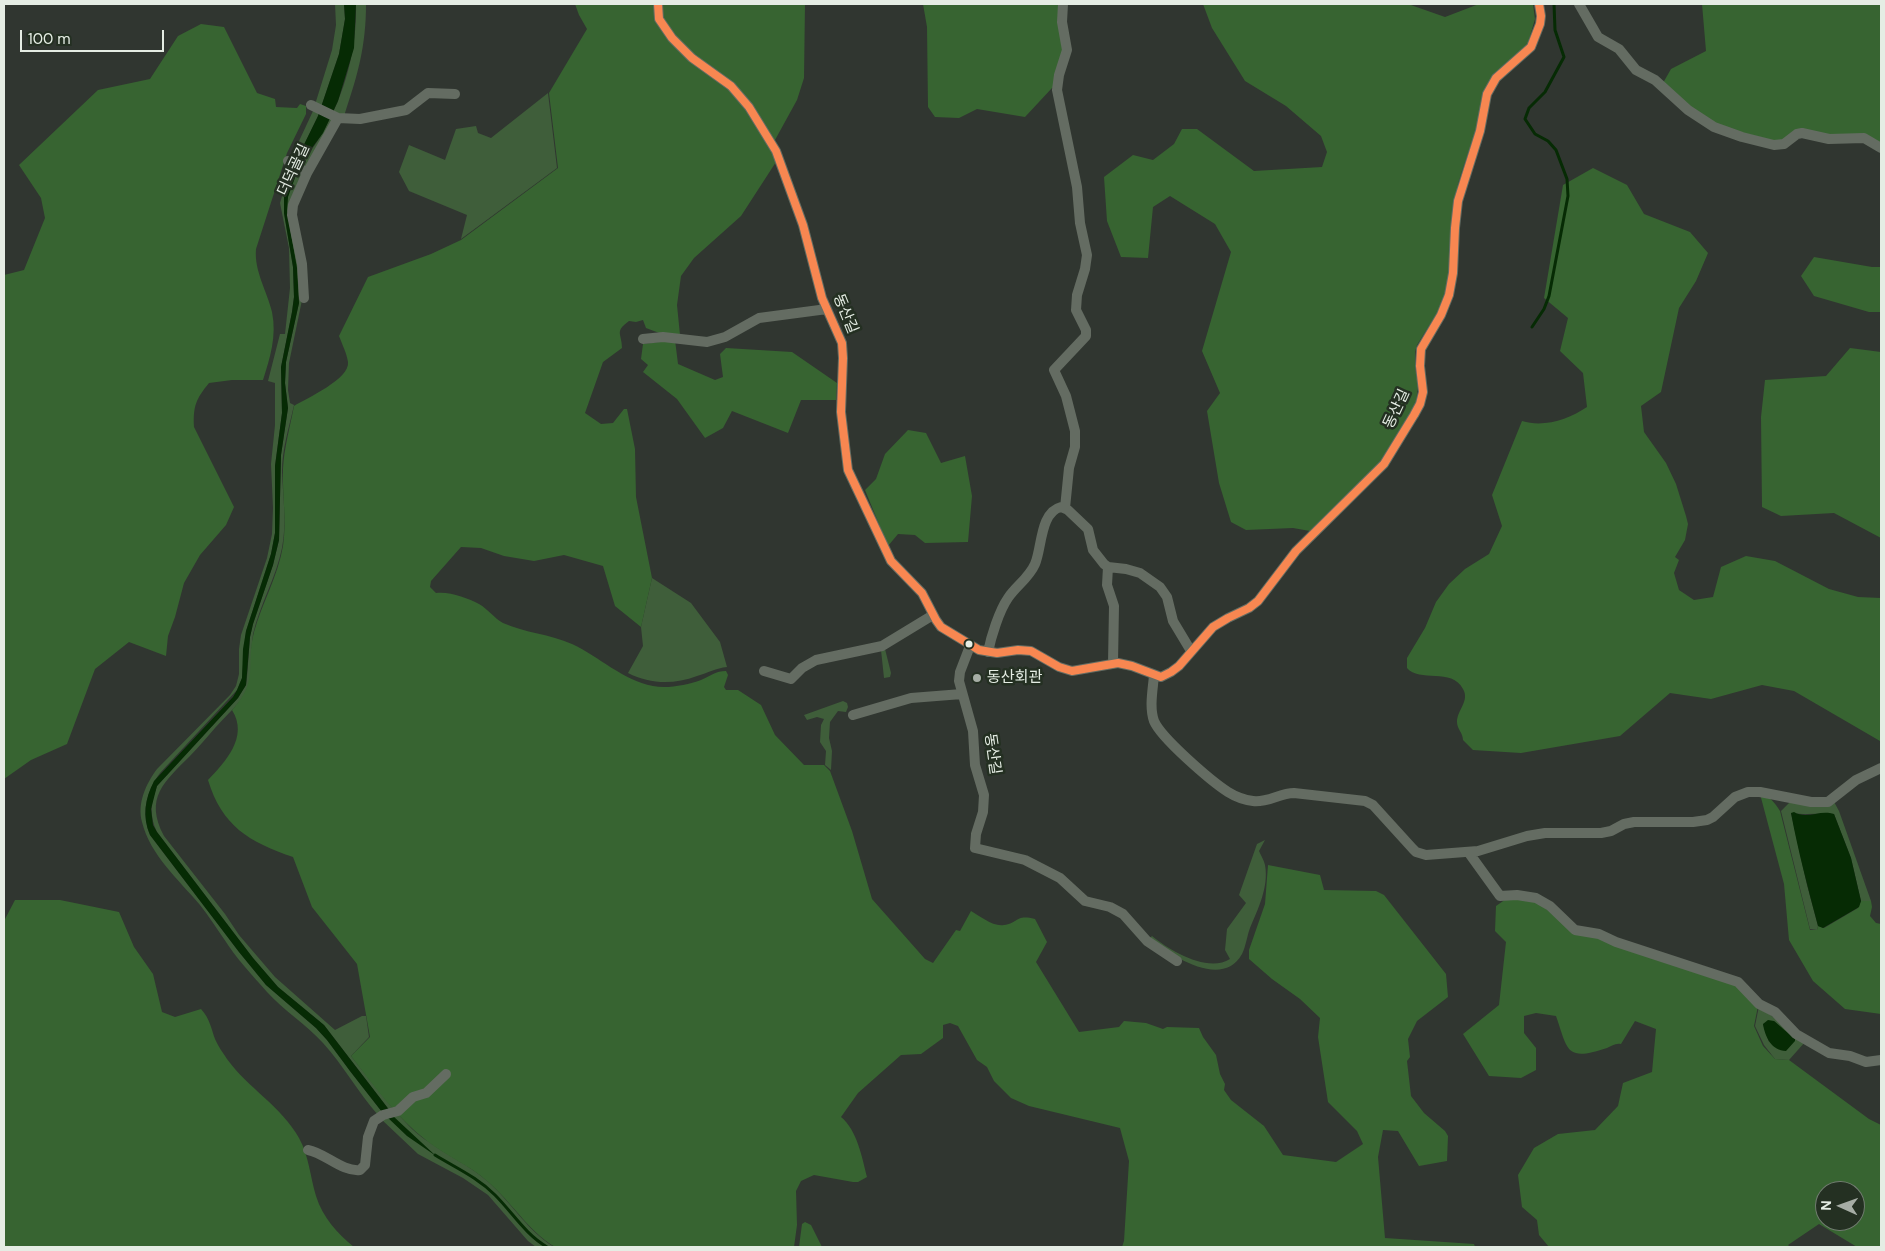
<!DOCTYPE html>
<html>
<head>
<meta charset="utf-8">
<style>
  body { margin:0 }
  #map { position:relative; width:1885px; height:1251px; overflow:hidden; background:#303630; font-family:"DM Sans",sans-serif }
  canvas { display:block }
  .frame { position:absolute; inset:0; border:5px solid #e5ede4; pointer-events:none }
  .north { position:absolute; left:1815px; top:1181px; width:50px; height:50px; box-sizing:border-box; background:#243022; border:1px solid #717c70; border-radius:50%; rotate:272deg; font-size:14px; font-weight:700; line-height:20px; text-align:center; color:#e5ede4 }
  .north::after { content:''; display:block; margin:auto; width:18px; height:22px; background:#a6ada5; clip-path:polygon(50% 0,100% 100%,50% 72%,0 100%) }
  .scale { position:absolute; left:20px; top:30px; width:144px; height:22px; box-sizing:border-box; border:2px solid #e5ede4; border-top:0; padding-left:6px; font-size:15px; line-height:18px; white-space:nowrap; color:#e5ede4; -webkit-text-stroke:4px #243022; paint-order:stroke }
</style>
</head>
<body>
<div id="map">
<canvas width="1885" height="1251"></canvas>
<div class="frame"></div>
<div class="north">N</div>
<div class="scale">100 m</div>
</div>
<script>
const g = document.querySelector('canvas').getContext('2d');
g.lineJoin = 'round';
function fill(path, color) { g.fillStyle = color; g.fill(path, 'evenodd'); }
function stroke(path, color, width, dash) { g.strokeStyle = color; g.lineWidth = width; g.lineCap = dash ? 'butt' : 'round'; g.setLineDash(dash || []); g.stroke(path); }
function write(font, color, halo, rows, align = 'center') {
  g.font = font + ' "DM Sans","Noto Sans KR",sans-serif'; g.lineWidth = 5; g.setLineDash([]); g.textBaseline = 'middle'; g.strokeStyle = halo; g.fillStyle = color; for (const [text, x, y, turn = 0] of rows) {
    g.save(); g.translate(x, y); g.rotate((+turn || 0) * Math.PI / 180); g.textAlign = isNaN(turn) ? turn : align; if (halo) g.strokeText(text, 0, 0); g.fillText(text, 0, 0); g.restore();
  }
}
fill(new Path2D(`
  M335,4H344L345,19L339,54L318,116L296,161L284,195V213L293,267L294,297L292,312L281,367L282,413L275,466V533L271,554L246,631L242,678L237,690L160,773C146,792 141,813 150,835L239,952L266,985L316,1028L327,1040L350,1071L382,1112L378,1115C358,1092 343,1065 323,1043C306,1024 284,1011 267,992C252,975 236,958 224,939C216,928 209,916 200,905C179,880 150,855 142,822C137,803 146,784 157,769L230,695L236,686L239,674V649L241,635L267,558L272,534L273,508L271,464L275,425V383L268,381L280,334H285L290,288L289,248L280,203L291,167L293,154L313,111L332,50L336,25Z
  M356,4H366C366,46 358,74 345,113V116L295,191V242L302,300L289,363L288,390L290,403L294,405C289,428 282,449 282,472C283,497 287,523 282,548C276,578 260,604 253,634C250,651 254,671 248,687C242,703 227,714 215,728C207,737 199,747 190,756C164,782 144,798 164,836L225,914L239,935L275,977L335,1030L362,1016H366L369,1037L351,1056L394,1110L390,1111L324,1025L278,987L253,958L157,832C149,816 151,802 157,786L238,698L246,685L247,677L250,637L253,624L273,565L279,540L281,455L288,408L285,383L286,362L299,303L287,211C286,176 308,159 323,132C345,93 357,49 356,4Z
  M548,93L557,168L461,239L467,215L409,191L399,172L409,145L445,160L456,129L476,126L478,133L491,138Z
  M652,578L691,603L720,642L727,667C716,668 708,673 697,676C673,685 650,684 628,673L643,646L641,627Z
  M885,649L891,673L890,677L884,678L881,650Z
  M843,701L847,703L848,707L846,712L838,711L830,722L829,738L832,751L831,770L825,765L826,751L820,742L821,725L824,719L817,717L807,720L804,715Z
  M1833,800L1839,811L1871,901H1861L1851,858L1834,814C1819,813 1806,815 1791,813L1807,885L1818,926L1817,930L1810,929L1781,811L1791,801Z
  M1265,840L1259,851C1261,856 1264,860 1265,865C1269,887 1258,909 1250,928C1247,936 1246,946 1242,954C1222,990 1171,955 1149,939L1152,936C1170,951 1208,973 1230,959L1225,950L1227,929L1246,903L1239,895L1257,844Z
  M1759,1006L1805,1042L1789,1060L1775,1059L1764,1045L1755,1026ZM1774,1021L1782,1028L1769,1042L1763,1024Z
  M398,1114C407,1124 417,1135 429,1142C448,1156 469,1165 486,1180C511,1201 526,1230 554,1247H536L528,1241L488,1195L463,1178L418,1154L381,1119Z`), '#3f5e3a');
fill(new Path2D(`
  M575,4H805L804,78L797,100L775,140L776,162L741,216L694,258L681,276L677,305L680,335L662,334L646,328L643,320L636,322L629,321C614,332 622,333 622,348L603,362L585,413L601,424L613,423L624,409H627L635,449L636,497L652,578L641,627L615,606L603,566L564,555L534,561L504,556L481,548L461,547L431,581L430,587L436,593C449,591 468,598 479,604C488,609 494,618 503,623C525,633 550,634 572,644C600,657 622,680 653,686C667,689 687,685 701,680C710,676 716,671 726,671L728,675L724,687L726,690H738L761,705L775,735L804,765H824L830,771L852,831L872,899L925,959L933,963L956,930L960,931L971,911C980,916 993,927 1004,925C1019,923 1015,914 1035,919L1047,942L1036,962L1079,1032L1119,1027L1124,1021L1146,1023L1163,1029L1167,1027L1199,1028L1203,1037L1216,1055L1220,1074L1225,1084L1224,1090L1231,1100L1264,1126L1283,1155L1336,1162L1363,1144L1357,1131L1328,1102L1318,1037L1320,1018L1300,999L1272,979L1249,959V950L1265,904L1268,865L1320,875L1324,890L1376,891L1384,895L1446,974L1448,997L1417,1021L1408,1039L1410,1057L1407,1061L1411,1096L1424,1113L1445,1131L1448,1136L1447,1161L1419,1166L1398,1131L1383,1130L1378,1157L1385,1238L1474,1244L1475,1247H1122L1124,1241L1129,1161L1120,1128L1029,1106L1011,1098L994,1081L987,1067L977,1060L958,1026L950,1023L943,1025V1038L921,1054L901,1055L858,1093L841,1117C857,1130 862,1157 867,1177L858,1182H853L814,1175L801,1181L796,1191L797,1225L794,1247H555C527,1230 512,1202 487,1181C469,1165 446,1156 427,1141C397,1118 374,1086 351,1056L370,1037L357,964L312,907L293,857C249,842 222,826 208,780C225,762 249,737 232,710C260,679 245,667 254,632C262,603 278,576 283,546C287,520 282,495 283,469C284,448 290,427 294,406C307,398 350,379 348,362C347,354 342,344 339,336L368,277L431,254L461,240L558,168L549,93L587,29L579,15Z
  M923,4H1061L1064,50L1055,88H1052L1025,117L977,109L959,118L935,117L928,107L927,27Z
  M1203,4H1408L1445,17L1479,4H1533L1535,19L1528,43L1524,48L1496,72L1463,168L1458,184L1449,272L1445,293L1437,313L1417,345L1415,352V367L1418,385L1416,403L1380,462L1310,531L1293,528L1246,530L1231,522L1219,483L1207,411L1220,393L1202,351L1231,252L1215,224L1170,196L1153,207L1148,258L1121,257L1107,221L1104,177L1133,155L1153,160L1174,144L1182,129H1197L1254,171L1322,167L1327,152L1321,136L1286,106L1245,81L1212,28Z
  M1702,4H1881V145L1806,132L1786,141L1756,139L1705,119L1663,83L1671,69L1706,51Z
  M201,24L224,27L257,93L275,99L276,107L297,108L300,104L306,106V114L287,153L256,249C254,271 267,291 272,312C277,336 270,358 263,380H232L209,383C196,399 193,406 194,427L234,507L226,525L200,555L184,583L175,617L168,636L166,656L129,642L95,669L67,744L31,760L4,779V275L24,270L45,218L41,198L19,165L98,90L150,79L178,36Z
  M1593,168L1627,185L1644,214L1690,232L1708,253L1696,281L1679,308L1661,392L1641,406L1644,432L1666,463L1676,484L1686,516L1688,524L1685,540L1675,557L1679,560L1674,573L1679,590L1694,600L1713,597L1721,567L1746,556L1775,561L1829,589L1858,597L1881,598V762L1880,741L1794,691L1762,685L1711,699L1670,693L1620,736L1521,753L1473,750L1463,740C1463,733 1457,729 1457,722C1457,710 1470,701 1463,689C1452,667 1419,683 1407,668V658L1425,628L1436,602L1449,584L1465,569L1489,554L1502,526L1492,495L1522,421C1544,428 1569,419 1587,407L1583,373L1560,351L1568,318L1544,298L1563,185Z
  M1814,257L1872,267H1881V312H1869L1814,296L1801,276Z
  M675,340L678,364L715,380L723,377L720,354L726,348L792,352L837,383L836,400H801L788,433L732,411L723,428L705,438L677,399L643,372L648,365L641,359L643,344Z
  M1850,348L1881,352V538L1834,513L1781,516L1762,507L1761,417L1765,380L1826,376Z
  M908,430L926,433L941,463L965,456L972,496L968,542L925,543L915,535L898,534L888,546L865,490L876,479L885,454Z
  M1760,794C1770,796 1775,803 1780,811L1810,930H1817L1818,926L1824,928L1858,908L1861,901H1871L1872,907L1870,916L1876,923L1881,924V1014L1845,1009L1813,981L1789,940L1784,884Z
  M1506,899L1535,900L1570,928L1599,936L1734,983L1758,1006L1754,1026L1763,1046L1775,1059L1789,1060L1869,1119L1881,1125V1247H1857L1819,1224L1788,1245L1790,1247H1549L1539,1235L1537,1220L1522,1207L1518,1175L1534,1148L1558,1134L1595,1130L1618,1106L1623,1083L1652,1072L1656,1029L1635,1021L1621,1044C1615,1043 1612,1046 1607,1048C1565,1062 1568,1050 1556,1016L1536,1013L1524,1016V1033L1536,1048V1070L1521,1078L1489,1076L1463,1034L1499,1005L1506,942L1495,931L1496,906ZM1825,1191H1855V1221H1825Z
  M15,900H60L119,912L134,947L153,974L162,1012L175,1017L201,1009C210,1019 211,1028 215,1039C218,1046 223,1053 227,1059C248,1088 282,1107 299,1138C309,1156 310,1176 316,1196C323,1218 337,1233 354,1247H4V921Z
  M805,1222L811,1225L822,1247H799L802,1224Z`), '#376431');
fill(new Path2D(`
  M344,4H356L354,48L338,101L323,133L300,164L288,197L287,211L297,268L299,303L286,362L285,383L288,408L281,455L279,540L273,565L253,624L250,637L246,685L238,698L157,786L151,809L153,825L157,832L253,958L278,987L324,1025L390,1111L382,1112L350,1071L327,1040L316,1028L266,985L239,952L150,835C142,816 145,799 154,781L233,697L237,690L242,678L243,649L246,631L271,554L275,533V466L282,413L281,367L292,312L294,297L293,267L284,213V195L296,161L318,116L339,54L345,19Z
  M1794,812C1807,820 1820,809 1834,814L1851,858L1861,901L1859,907L1823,928L1818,926C1808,888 1798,851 1791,813Z
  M1768,1020L1774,1021L1795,1039V1041L1786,1051C1772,1051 1765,1037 1763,1024Z
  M386,1116H393L436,1156L407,1136Z`), '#062b04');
stroke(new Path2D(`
  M1532,327L1544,309L1549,296L1568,196L1567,179L1556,150L1548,141L1535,134L1525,119L1529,108L1545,92L1564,57L1555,30L1554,4
  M435,1155C456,1168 477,1177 495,1195C513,1213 525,1234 547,1247`), '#062b04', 3);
stroke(new Path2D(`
  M658,4L659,19L672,38L692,58L731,86L749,107L776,151L803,225L822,298L842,343L843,358L841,412L848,470L891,561L922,593L936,620L941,627L979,650L997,653L1018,650L1031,651L1059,667L1072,671L1118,663L1132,666L1161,677L1171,672L1179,666L1213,627L1228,618L1249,608L1258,601L1296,551L1384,464L1414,415L1420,404L1423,392L1420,366L1421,349L1441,315L1449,295L1453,273L1455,228L1458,201L1480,131L1487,94L1496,78L1531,47L1540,24L1541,16L1539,4
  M1063,4L1062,22L1067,50L1059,75L1057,90L1077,187L1080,223L1087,255L1085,269L1077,295L1076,310L1086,330V336L1054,370L1066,396L1075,431V447L1069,468L1065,508
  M1579,4L1598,37L1619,49L1636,70L1655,80L1688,110L1714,127L1742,137L1774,145L1784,144L1797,134L1802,133L1829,139L1864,138L1881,148
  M311,105L338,118L360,119L406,110L428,93L455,94
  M288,161L307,173
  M304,298L302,264L292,215L293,205L307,173L338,118
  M643,339L663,337L707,342L725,337L759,318L827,309
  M1108,567L1107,585L1114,606L1113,663
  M970,646L960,672L959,681L973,731L975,765L984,795L983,812L976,834L975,848L1025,860L1060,878L1085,901L1110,907L1123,914L1147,941L1177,961
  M988,652C991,637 999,611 1008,598C1016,586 1029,578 1035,564C1042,548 1040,512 1061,507L1068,510L1088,529L1093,550L1104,564L1108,567L1126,569L1140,573L1160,587L1167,597L1173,621L1191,651
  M764,671L791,679L802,668L816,660L882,646L933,615
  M1154,675C1153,689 1149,707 1154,721C1161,738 1211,781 1228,792C1236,797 1245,800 1253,801C1267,803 1280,793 1294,793L1365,801L1373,805L1413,849L1416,852L1426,855L1478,851L1527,836L1545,833H1601L1611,831L1624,824L1634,822H1693L1707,820L1713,817L1735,797L1748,792H1760L1811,802H1828L1856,780L1881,768
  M853,715L911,698L962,694
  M1469,853L1500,896L1517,895L1536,898L1550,906L1575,930L1599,934L1616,942L1738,982L1759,1004L1775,1012L1796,1034L1829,1053L1850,1056L1866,1062L1881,1060
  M308,1150C325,1153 342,1172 360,1170L365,1165L368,1137L374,1121L383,1115L398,1111L413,1097L426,1093L446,1074`), '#646c62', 10);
stroke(new Path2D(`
  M658,4L659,19L672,38L692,58L731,86L749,107L776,151L803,225L822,298L842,343L843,358L841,412L848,470L891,561L922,593L936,620L941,627L979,650L997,653L1018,650L1031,651L1059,667L1072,671L1118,663L1132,666L1161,677L1171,672L1179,666L1213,627L1228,618L1249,608L1258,601L1296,551L1384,464L1414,415L1420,404L1423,392L1420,366L1421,349L1441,315L1449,295L1453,273L1455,228L1458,201L1480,131L1487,94L1496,78L1531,47L1540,24L1541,16L1539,4`), '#f88751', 8);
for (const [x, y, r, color] of [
  [969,644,4.5,"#e5ede4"],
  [977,678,5,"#a6ada5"]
]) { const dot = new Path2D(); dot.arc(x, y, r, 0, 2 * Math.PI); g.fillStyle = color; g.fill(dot); stroke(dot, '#243022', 2); }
write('15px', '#e5ede4', '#243022', [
  ["더덕골길",294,170,-65],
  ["동산길",845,314,68],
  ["동산길",1397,409,-65],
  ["동산길",992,754,82]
]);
write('15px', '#e5ede4', '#243022', [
  ["동산회관",987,678]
], 'left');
</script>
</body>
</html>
